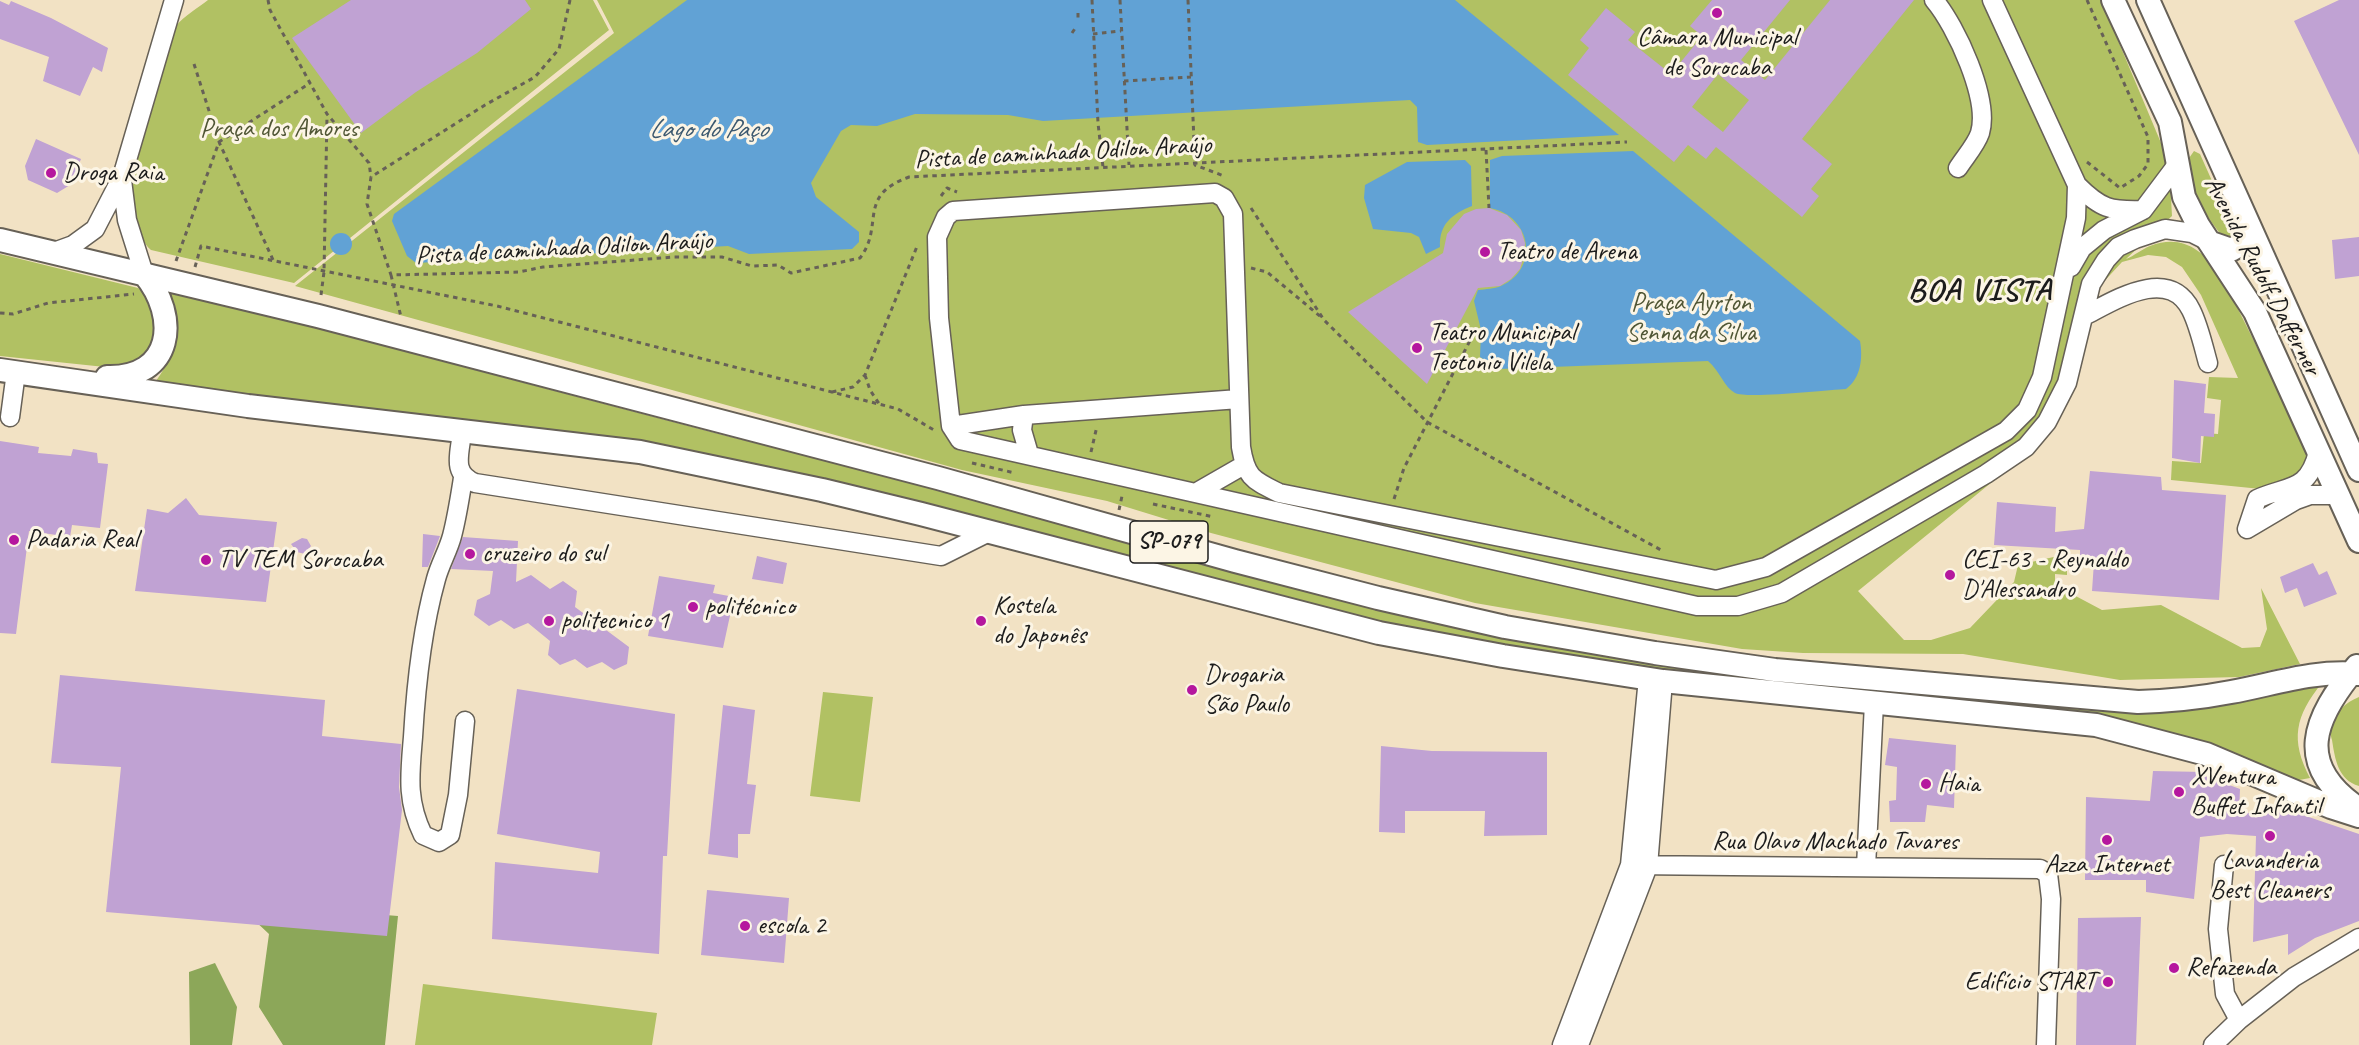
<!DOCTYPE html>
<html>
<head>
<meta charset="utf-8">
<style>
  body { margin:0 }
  canvas { display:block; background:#f2e2c4 }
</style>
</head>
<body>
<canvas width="2359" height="1045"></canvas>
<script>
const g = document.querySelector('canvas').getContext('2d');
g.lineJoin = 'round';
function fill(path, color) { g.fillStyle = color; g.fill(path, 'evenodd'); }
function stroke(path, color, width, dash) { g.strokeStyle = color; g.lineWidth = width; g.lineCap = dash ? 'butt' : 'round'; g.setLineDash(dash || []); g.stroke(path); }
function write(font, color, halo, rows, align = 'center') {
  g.font = font + ' Caveat,sans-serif'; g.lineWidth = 6; g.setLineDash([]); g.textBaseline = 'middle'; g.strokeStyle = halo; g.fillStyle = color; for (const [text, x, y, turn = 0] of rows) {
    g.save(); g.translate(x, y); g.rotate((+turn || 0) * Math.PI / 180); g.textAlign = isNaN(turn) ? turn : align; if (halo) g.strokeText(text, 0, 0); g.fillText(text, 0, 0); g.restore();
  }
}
fill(new Path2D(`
  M208,0H593L609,30L294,283L151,250C138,241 128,193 130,177C132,162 170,33 176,26C184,16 198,8 208,0Z
  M597,0H2101L2169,162L2172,216L2126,259C2134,256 2142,249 2150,246C2181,234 2200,249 2219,271L2306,445V461L2299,476L2261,489L2171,480L2172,461L2201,463L2204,433L2218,434L2221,400L2207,398L2209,377L2238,378L2201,295L2182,267L2166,257L2148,255L2122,262L2098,288L2040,443L1858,591L1904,640H1931L1970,628L2014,582L2018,565L2067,554V575L2055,574V585L2102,610L2161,605L2242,648L2260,647L2267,629L2261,588L2300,664L2239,677L2120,680L1963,654L1803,653L1742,649L1475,603L1211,533L1107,501L962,470L295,286L614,33Z
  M2194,151L2200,154L2237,237L2227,243L2195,200L2187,161Z
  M0,254L138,288L152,298L155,342L143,359L124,369L0,356Z
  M167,289L723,435L921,484L1352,599L2074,705L2322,683C2295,716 2290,740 2310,778L2299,780L2186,738L2136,724L2082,715L1652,672L1401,629L1162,569L887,494L672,446L159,385L156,381C180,346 186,328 165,290Z
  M823,692L873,697L860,802L810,796Z
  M2359,697V786C2338,780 2335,759 2332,740C2331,736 2329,730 2330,726C2334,713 2346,702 2359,697Z
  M423,984L657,1013L652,1045H415Z`), '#b1c163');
fill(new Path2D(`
  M261,905L398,916L385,1045H283L259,1007L269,934L253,919Z
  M215,963L237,1007L232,1045H190L189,972Z`), '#8ca759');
fill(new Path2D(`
  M687,0H1455L1619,135L1427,145L1418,142L1417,107L1410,100L1043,121L1008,115L915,114L877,126L851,125L841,131L811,183L816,197L859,232V242L852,249L749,254L728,246L416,263L407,256L392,221L394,214Z
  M1633,151L1860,341C1863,358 1861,378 1846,389C1827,390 1747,399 1735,393C1724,387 1720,371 1708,361L1499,369L1480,357L1481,330L1474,301L1478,290C1486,289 1494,289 1501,286C1540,269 1532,216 1490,208V160L1502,156Z
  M1465,160L1471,166L1472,206C1452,214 1439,224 1440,247L1426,254L1419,237L1411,233L1373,229L1364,198L1365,185L1407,162Z
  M330 244a11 11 0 1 1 22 0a11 11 0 1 1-22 0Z`), '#61a2d5');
fill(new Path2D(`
  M351,0H525L531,9L477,53L416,92L361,133L292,38Z
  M1712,0H1790L1741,60L1765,80L1830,0H1914L1802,139L1832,164L1811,189L1819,196L1802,217L1716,147L1706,159L1688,145L1674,162L1568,75L1589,48L1580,40L1606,8L1635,32L1628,40L1671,74L1702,36L1690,26ZM1718,74L1749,100L1723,132L1692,107Z
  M2339,0H2359V155L2294,21Z
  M0,1L9,5L11,1L51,18L108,48L102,72L93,67L80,96L43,81L49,57L0,39Z
  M36,139L81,159L70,185L57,193L28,180L25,166Z
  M1489,208L1507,215L1521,230L1525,243L1524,256L1520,269L1511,279L1500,286L1478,288L1427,384L1348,312L1443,253L1447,234L1464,214L1476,209Z
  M2359,237V276L2335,279L2332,240Z
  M2174,380L2206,384L2204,413L2215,414L2214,437L2201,436L2200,463L2172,458Z
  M0,441L39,447L38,453L71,456L73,449L97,453L98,463L108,464L100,528L72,525L70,537L29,531L16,634L0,633Z
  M2090,471L2161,477L2162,490L2226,495L2219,600L2092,591L2094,562L2080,560V550L1994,545L1997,502L2056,507L2055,532L2084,529Z
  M186,498L199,515L277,522L266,602L135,591L147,509L168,513Z
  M423,534L440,536L428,567H422Z
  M463,537L518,541L516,582L531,575L550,589L563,581L577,591L575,607L629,647L627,664L614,670L602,662L587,668L575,659L560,665L548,655L550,641L528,623L514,629L501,620L489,626L474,615L477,600L490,594L493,571L451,569Z
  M302,538L307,539L311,546L305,554L297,552L291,544Z
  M757,556L787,563L783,584L752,579Z
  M2313,563L2319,575L2327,571L2337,594L2304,607L2297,588L2285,593L2280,577Z
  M659,576L715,585L713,593L734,597L723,648L648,636Z
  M60,675L325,700L322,736L401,744L399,787L402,810L387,936L106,912L121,767L51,763Z
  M517,689L675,714L667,856H663L659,954L492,939L495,862L598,873L600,852L497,834Z
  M723,705L755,710L747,784L756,785L750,834H738V858L708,854Z
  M1889,738L1956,745L1954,808L1927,805L1925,822H1890L1889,801L1896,800L1897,767L1885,765Z
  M1381,746L1432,751L1547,752V835L1484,836L1485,811H1405V833L1379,832Z
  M2153,771L2205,772V776L2240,789L2239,814L2285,809L2359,834V921L2315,938L2288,955V934L2253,942L2256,836L2227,834L2200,837L2194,899L2146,892V880H2085L2086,797L2150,801Z
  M707,890L789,898L784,963L701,955Z
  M2141,917L2136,1045H2076L2078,918Z`), '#c0a2d3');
const minor = new Path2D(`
  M1934,0C1956,26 1990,99 1980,133C1976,145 1965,157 1958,168
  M1992,0L2077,185C2101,209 2110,211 2143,210
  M122,180L127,220L144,274
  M2077,185L2076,218L2042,377L2027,410L2006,431L1766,567L1716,580L1279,493C1253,480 1246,478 1241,447L1233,214L1224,198L1215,193L953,211L946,217L937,237L939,318L951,426L960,440L1697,606H1738L1782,593L1986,474L2026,447L2047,422L2067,383L2091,284L2106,260L2118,247L2135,239L2165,229L2192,233L2210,242
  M51,253L73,245L95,229L122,177L174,0
  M2071,267L2082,248L2104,230L2143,210L2176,166
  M2084,316C2114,301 2168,265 2191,310C2199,326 2203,345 2208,363
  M10,417L16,372
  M951,426L1024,415
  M462,432C460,454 451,473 475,483L941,556L989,532
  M1029,454L1022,430L1024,415L1239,399
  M463,478C460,497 457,517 452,536C448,551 440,564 436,579C422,629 416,685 413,737C410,774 406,800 423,835L439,842L450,835L458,795L465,721
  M1197,492L1244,465
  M2247,529L2257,499C2289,485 2308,492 2318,452
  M2247,529L2296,500L2310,495H2338
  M1630,865L2040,869L2048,874L2051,899L2046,1045
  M2224,865L2218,929L2225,994L2239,1020
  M1866,867L1874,703
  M1562,1045L1630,865L1648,678
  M1579,1045L1648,866L1663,681
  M2213,1045L2239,1020L2294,977L2359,938`);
const major = new Path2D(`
  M2113,0L2170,122L2184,197L2198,225L2255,312L2359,541
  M2148,0L2359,470
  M0,240L318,316L938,478L1235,561L1378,598L1505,627L1655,653L1775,670L2138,702C2169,701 2200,698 2231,692C2275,684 2313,670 2359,674
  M2211,243L2231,250L2254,237
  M0,370L248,406L640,452L822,490L921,514L1379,633L1503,656L1663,681L2096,725L2206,754L2331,807L2359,816
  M107,377C173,379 180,317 144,274
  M2357,666C2313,718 2293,765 2359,809`);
stroke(minor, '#676157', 21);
stroke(major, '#676157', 26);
stroke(new Path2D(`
  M268,0L270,10L327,114L369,163L371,177
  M570,0L559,49L535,77L485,105L371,177L367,204L391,275L519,272L543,267L674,257H722L752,266L778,265L791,273L860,258C885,225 856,196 909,177L1627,142
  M1092,0L1098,123L1103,167
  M1120,0L1129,165
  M1188,0L1195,165L1224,176
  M1078,13V22
  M1072,33L1076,27
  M1093,34L1121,31
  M194,64L219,142L274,262
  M1124,81L1191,77
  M1486,150L1489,208
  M2087,162L2120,188L2139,176L2148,164V137L2087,0
  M941,196L947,188L957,192
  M1251,208L1324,320L1427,422L1661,550
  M176,261L219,142L310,83
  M195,267L201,246L497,306L898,409L934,430
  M1251,268L1267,272L1321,317
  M391,275L401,317
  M321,295L324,272L327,116
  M0,313L13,314L48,303L134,294
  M865,375L870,390L880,405
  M832,392L853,387L865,375L918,244
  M1091,452L1097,426
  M972,463L1015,473
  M1394,499L1404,468L1476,329
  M1153,504L1214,517
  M1119,510L1122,496`), '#676157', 3, [4.5, 4.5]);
stroke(minor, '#fff', 18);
stroke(major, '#fff', 22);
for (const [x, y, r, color] of [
  [1717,13,6,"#b5179e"],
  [51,173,6,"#b5179e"],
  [1485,252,6,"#b5179e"],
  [1417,348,6,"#b5179e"],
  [14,540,6,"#b5179e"],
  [470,554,6,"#b5179e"],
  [206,560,6,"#b5179e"],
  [1950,575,6,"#b5179e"],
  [693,607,6,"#b5179e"],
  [549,621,6,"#b5179e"],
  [981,621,6,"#b5179e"],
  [1192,690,6,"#b5179e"],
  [1926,784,6,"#b5179e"],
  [2179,792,6,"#b5179e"],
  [2270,836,6,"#b5179e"],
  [2107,840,6,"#b5179e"],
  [745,926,6,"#b5179e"],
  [2174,968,6,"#b5179e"],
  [2108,982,6,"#b5179e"]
]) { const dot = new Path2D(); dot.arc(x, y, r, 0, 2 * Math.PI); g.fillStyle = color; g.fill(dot); stroke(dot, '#fcf5e5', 2); }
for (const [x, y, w] of [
  [1169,542,78]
]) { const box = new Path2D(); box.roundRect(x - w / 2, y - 21, w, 42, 4.5); g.fillStyle = '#fcf5e5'; g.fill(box); stroke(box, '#1c1c1c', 1.5); }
write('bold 24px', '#1c1c1c', null, [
  ["SP-079",1169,542]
]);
write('26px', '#1c1c1c', '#fcf5e5', [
  ["Câmara Municipal",1717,38,"center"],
  ["de Sorocaba",1717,68,"center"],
  ["Droga Raia",63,173],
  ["Teatro de Arena",1497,252],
  ["Teatro Municipal",1429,333],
  ["Teotonio Vilela",1429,363],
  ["Padaria Real",26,540],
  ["cruzeiro do sul",482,554],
  ["TV TEM Sorocaba",218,560],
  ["CEI-63 - Reynaldo",1962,560],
  ["D'Alessandro",1962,590],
  ["Kostela",993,606],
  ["do Japonês",993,636],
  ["politécnico",705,607],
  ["politecnico 1",561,621],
  ["Drogaria",1204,675],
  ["São Paulo",1204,705],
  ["XVentura",2191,777],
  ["Buffet Infantil",2191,807],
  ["Haia",1938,784],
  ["Lavanderia",2270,861,"center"],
  ["Best Cleaners",2270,891,"center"],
  ["Azza Internet",2107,865,"center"],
  ["escola 2",757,926],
  ["Refazenda",2186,968],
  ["Edifício START",2096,982,"right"]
], 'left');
write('26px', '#505635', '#fcf5e5', [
  ["Praça dos Amores",279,129],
  ["Praça Ayrton",1691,303],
  ["Senna da Silva",1691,333]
]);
write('26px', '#1c1c1c', '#fcf5e5', [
  ["Pista de caminhada Odilon Araújo",1063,153,-3],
  ["Pista de caminhada Odilon Araújo",564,249,-3],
  ["Avenida Rudolf Dafferner",2262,276,62],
  ["Rua Olavo Machado Tavares",1835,842]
]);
write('italic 27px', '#3b586f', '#fcf5e5', [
  ["Lago do Paço",708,130]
]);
g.letterSpacing = '1.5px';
write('bold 32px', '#1c1c1c', '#fcf5e5', [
  ["BOA VISTA",1980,292]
]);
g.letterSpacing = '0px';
</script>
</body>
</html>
